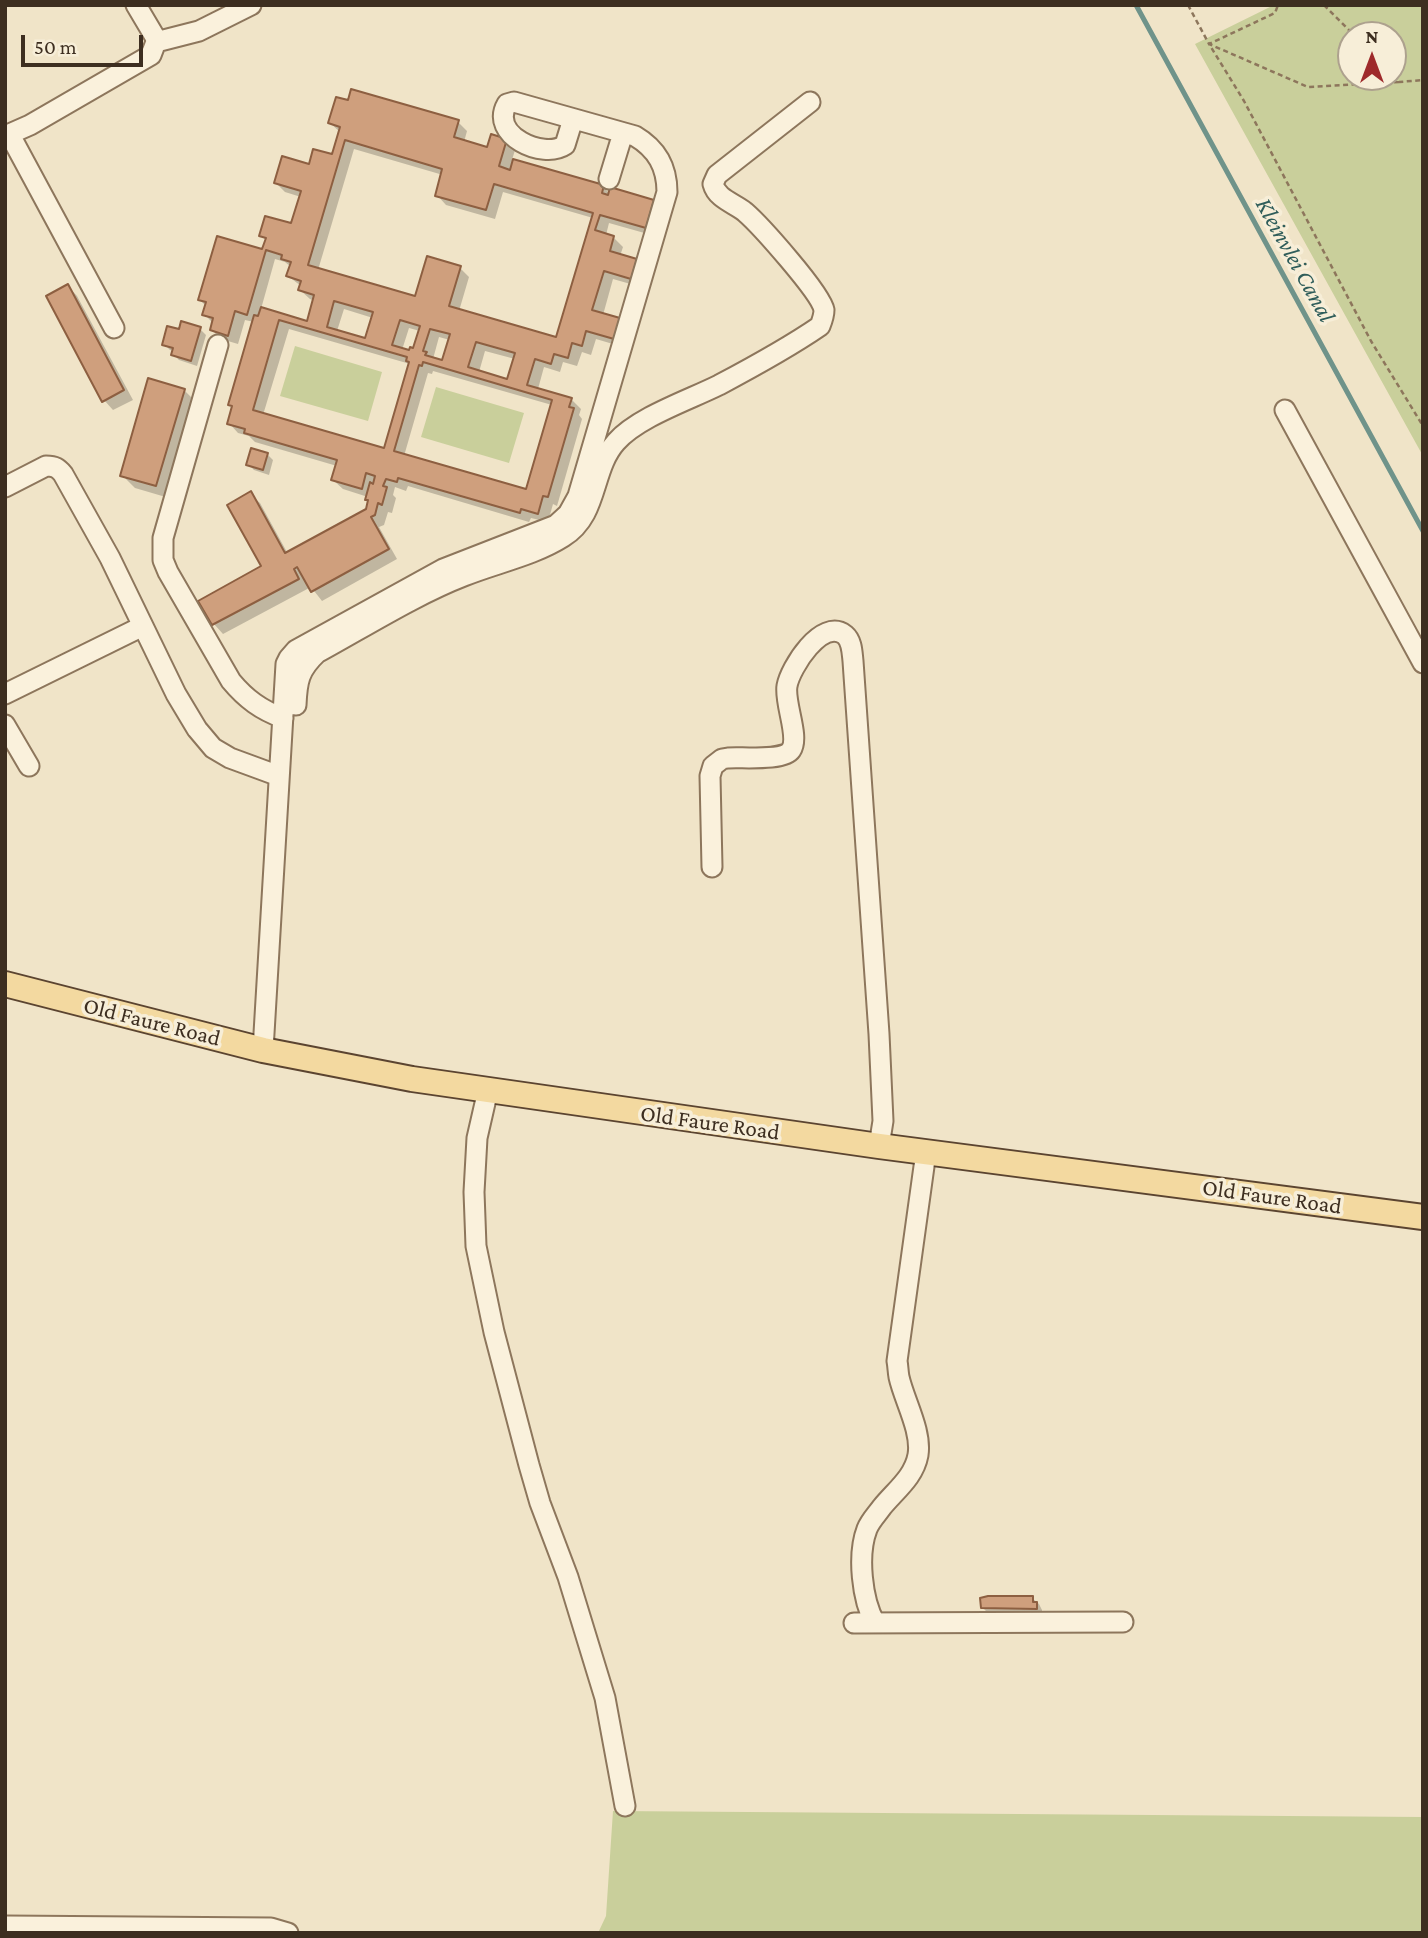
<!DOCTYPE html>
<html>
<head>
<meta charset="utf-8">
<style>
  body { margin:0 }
  #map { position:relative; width:1428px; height:1938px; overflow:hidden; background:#f0e4c8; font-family:"Crimson Pro",serif }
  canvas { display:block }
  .frame { position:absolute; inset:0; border:7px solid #3d2e20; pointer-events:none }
  .north { position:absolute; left:1337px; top:21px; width:70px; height:70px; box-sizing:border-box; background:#f7eed8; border:2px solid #ada18e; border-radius:50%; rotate:0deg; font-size:19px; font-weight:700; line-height:28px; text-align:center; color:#3d2e20 }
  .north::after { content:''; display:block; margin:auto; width:24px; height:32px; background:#9e2a2b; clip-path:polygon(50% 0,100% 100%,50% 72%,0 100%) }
  .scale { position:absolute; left:21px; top:35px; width:122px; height:32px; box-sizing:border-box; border:4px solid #3d2e20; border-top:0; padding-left:9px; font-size:21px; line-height:24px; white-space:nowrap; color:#3d2e20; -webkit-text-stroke:5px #f7eed8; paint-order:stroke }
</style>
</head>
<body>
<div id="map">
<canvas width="1428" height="1938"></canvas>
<div class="frame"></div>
<div class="north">N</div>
<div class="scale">50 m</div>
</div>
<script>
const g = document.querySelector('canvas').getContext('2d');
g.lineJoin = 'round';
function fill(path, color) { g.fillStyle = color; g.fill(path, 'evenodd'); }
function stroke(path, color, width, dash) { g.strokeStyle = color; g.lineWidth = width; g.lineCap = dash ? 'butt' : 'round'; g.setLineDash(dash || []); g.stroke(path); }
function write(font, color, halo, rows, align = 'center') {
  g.font = font + ' "Crimson Pro",serif'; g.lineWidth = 7; g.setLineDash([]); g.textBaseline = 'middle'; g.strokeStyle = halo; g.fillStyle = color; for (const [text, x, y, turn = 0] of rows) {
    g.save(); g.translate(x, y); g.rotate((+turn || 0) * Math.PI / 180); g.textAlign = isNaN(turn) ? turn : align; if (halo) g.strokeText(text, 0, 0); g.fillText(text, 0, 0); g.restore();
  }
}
fill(new Path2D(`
  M1274,5H1423V456L1195,44ZM1351,35H1393V77H1351Z
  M295,346L382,372L368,421L280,396Z
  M436,387L524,413L509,463L421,437Z
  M613,1811L1423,1817V1933H598L606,1916Z`), '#c9cf9b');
fill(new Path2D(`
  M458,122L467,131L464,142L488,149L506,140L515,150L512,160L603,187L610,194L653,201L663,211L655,236L609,223L606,235L613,237L623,247L620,256L636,261L646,270L641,287L613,279L603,315L619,320L628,329L623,347L596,339L591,355L582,352L577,366L563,362L560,372L544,367L538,389L571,399L581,409L579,415L582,419L557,506L553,504L548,522L531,518L529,522L408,486L406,491L395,487L393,495L396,498L392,513L388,512L384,525L379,527L397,559L322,601L311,587L223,634L214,624L263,567L250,494L260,503L288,554L367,510L370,502L368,497L343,489L333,480L337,466L255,442L249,436L238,433L229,423L234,408L230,404L254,322L245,320L238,344L221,339L212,330L214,324L204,314L206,306L200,300L264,251L267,241L261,235L292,225L301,197L285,192L276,183L333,156L340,132L330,123ZM354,149L443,175L437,195L446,205L495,219L503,192L593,218L557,340L459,311L469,277L460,268L416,299L318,270ZM275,259L285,262L291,267L288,276L301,286L300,290L310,299L315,301L308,323L261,309ZM344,309L373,318L366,340L337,331ZM409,328L420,331L414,350L410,352L402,350ZM289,329L410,364L385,450L263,415ZM439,337L450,340L444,362L433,359ZM485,351L515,359L508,381L479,372ZM433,371L552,405L527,491L404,456L428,373L432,374Z
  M68,286L77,296L133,400L113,410L104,400Z
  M200,329L206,335L197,366L179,360L173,354L174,351L170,350L164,344L180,331Z
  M184,390L197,403L169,498L135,488L122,475Z
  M267,454L273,460L269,475L254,470L248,464Z
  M1032,1598L1039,1604L1042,1610V1614L988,1613L982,1607Z`), '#0003');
stroke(new Path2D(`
  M1136,5L1423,531`), '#6f938a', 5);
const building = new Path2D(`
  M351,89L459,120L454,137L487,147L491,134L507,139L499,166L510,170L513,159L604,185L602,193L608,195L610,187L654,200L646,228L600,215L595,230L614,236L610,251L637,259L631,279L604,271L592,310L620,318L614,339L586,331L582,346L572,343L568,358L554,354L551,364L535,359L527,385L572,398L569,407L574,408L548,497L543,496L538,514L521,509L520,513L398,478L397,482L386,479L383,486L387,487L382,505L378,503L375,515L371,517L389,549L311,592L297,567L294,569L299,579L212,625L198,601L261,566L227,505L251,491L285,553L366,509L368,500H365L370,482L373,484L375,476L366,473L362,489L331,480L337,460L244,433L245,429L227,424L232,406L228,405L254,315L258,316L261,307L307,321L314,295L298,290L301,281L286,276L291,262L281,259L282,255L266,250L247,315L235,311L228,336L210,330L213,318L202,315L206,302L198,300L217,236L262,249L266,238L259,236L265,216L291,223L301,191L274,183L282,156L309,164L313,149L332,154L340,127L328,123L336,97L348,100ZM345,140L442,169L435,196L486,210L494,184L593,213L556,337L449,306L461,266L427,256L415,296L308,265ZM334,301L373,312L365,338L327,327ZM279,320L407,357L406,361L409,362L384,448L253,410ZM400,320L420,326L413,348L410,347L409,350L392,345ZM430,329L450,334L442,360L425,355L427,352L423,351ZM476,342L515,353L507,379L468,367ZM423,362L552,400L526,489L394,451L419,365L422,366Z
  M68,284L124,390L102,402L46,296Z
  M181,321L201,327L191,361L171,355L173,348L162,345L167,326L179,329Z
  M148,378L185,389L156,486L120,476Z
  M251,448L268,453L263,470L246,465Z
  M988,1596H1033V1602H1037V1609L981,1608L980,1598Z`);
fill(building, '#cf9f7d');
stroke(building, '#8d5f41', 2);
const minor = new Path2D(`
  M156,42L199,31L251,5
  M10,135L114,328
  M5,136L30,125L151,55L156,42L155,37L136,5
  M609,179L623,133
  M218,345L163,538V560L168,572L231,681C246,699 261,710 283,718
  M1285,410L1423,663
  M5,487L46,466C55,466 58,468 63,474L110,558L176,694L197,729L213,748L230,758L279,776
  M5,694L143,626
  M296,705C297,681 299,670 317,653C363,628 415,595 464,576C496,563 533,556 563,537C599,515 591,470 616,442C638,417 689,400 719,385C753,367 788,348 820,326C822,321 824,316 824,310C821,293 760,225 745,212C734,203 717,199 713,184L717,175L810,102
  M5,725L29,766
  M712,867L710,776L713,766L722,759L728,758C742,757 784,761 791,750C800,737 784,703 787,686C790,668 822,617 845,635C852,641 852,652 853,661L879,1034L883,1121L879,1146
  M263,1050L286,664L289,658L296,650L443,569L556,525L568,514L578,496L667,192C667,167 657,149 635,136L514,102L507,104C489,135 543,160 565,145L573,119
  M488,1090L477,1138L474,1192L476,1246L494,1332L529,1465L540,1503L568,1577L605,1698L625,1806
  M854,1623L1123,1622
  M875,1623C862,1600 857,1555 867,1529C870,1521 877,1514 882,1507C896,1490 914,1477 918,1455C922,1431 904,1400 899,1377C898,1372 898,1366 897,1361L926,1152
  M5,1926L271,1928L288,1933`);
const major = new Path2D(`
  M5,984L263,1050L412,1079L879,1146L1423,1217`);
stroke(minor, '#8d765c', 23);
stroke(major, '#5b4430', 28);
stroke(new Path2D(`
  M1188,5L1209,44L1275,13L1278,5
  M1324,5L1354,35
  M1393,75L1399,82L1423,80
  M1399,82L1308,87L1209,44L1244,101L1371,341L1423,426`), '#8d765c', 2.5, [5, 3.5]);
stroke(minor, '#faf1dc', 19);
stroke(major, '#f3d9a0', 24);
write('23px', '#3d2e20', '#f7eed8', [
  ["Old Faure Road",152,1022,14],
  ["Old Faure Road",710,1123,8],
  ["Old Faure Road",1272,1197,8]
]);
write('italic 24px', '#2f5d5a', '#f7eed8', [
  ["Kleinvlei Canal",1295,260,61]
]);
</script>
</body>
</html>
